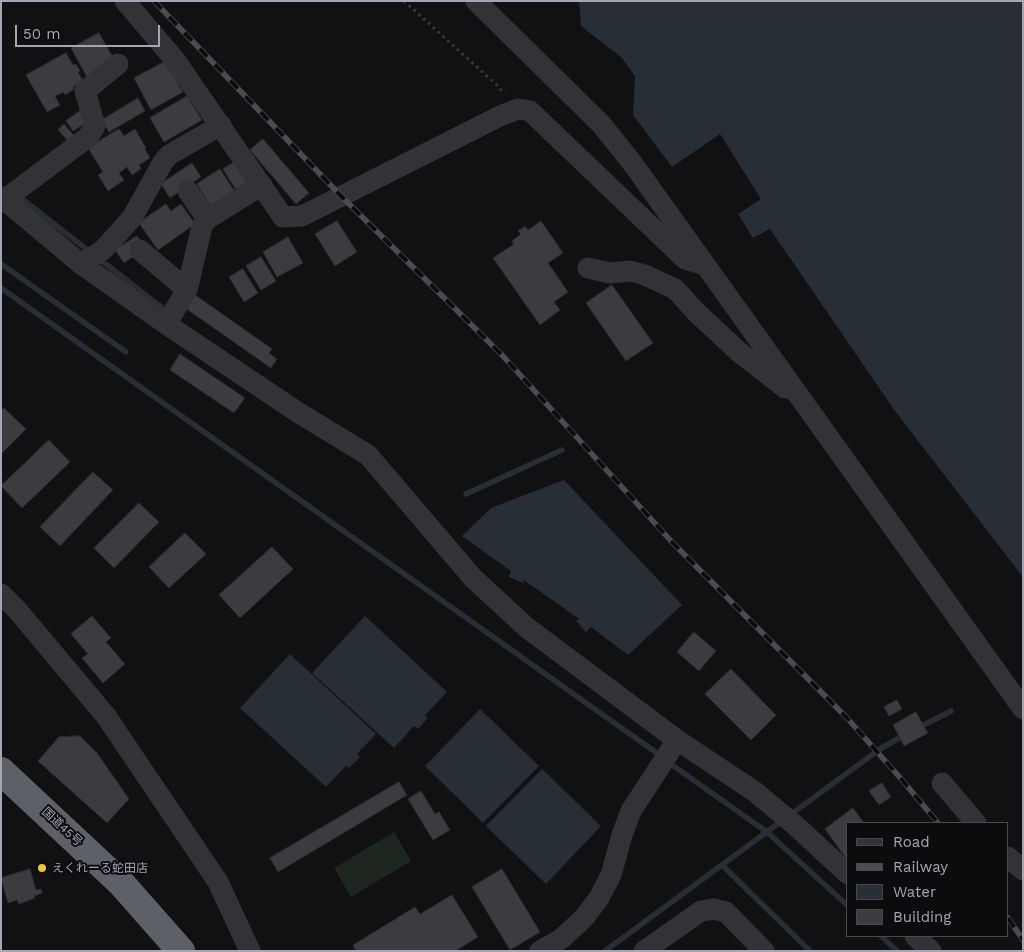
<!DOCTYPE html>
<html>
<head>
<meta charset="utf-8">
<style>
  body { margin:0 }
  #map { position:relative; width:1024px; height:952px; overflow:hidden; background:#111113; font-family:"Work Sans",sans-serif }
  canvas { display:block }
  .frame { position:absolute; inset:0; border:2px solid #a3a6b3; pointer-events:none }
  .legend { position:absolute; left:846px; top:822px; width:162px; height:115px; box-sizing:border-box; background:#0c0c0e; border:1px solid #484a50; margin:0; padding:6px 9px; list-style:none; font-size:15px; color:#a3a6b3 }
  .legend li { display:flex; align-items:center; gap:10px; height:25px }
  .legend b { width:25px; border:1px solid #484a50 }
  .scale { position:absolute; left:15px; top:25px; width:145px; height:22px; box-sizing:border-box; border:2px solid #a3a6b3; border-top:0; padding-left:6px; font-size:15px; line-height:18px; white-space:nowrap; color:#a3a6b3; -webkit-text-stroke:4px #0c0c0e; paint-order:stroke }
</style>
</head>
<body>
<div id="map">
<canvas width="1024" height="952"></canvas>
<div class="frame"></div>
<ul class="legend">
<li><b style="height:6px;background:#323237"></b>Road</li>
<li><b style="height:6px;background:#4b4c52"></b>Railway</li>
<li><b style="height:14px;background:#282e36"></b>Water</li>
<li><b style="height:14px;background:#3b3b40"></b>Building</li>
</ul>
<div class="scale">50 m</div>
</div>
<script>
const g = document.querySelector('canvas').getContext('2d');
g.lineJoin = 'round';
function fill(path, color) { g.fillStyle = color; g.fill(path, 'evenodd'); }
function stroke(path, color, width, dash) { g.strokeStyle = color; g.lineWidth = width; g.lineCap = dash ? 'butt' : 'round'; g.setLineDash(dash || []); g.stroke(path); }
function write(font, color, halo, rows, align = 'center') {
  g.font = font + ' "Work Sans","Noto Sans JP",sans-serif'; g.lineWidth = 4; g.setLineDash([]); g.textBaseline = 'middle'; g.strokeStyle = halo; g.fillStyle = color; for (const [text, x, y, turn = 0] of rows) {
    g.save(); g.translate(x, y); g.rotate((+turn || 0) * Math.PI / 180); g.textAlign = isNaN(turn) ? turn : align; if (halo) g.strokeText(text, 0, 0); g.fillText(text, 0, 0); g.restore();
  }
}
fill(new Path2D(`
  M394,832L411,861L351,897L334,868Z`), '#1d251f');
fill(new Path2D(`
  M579,1H1023V577L895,411L770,229L753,238L738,214L761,199L720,134L672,167L633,115L635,76L621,57L581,26Z
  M564,480L682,605L628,655L591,627L586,632L576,621L579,619L524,580L523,583L509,577L511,571L462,536L491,508Z
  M365,616L447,692L425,715L428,718L418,729L414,726L394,748L312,673Z
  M290,654L376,734L357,754L360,757L349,768L346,766L326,787L240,708Z
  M480,709L539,766L483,823L425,766Z
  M542,769L601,826L546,884L486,826Z`), '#282e36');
stroke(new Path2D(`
  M17,195L90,252
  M98,258L161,307
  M1,264L126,352
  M1,288L661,756
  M466,494L562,450
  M918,728L951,711
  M668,762L767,832L848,906
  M790,815L880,749L906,734
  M722,865L810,951
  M881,936L897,951
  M605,951L783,820`), '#282e36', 5.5);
const building = new Path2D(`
  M99,33L115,61L87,77L71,48Z
  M66,53L73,65L76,64L80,71L78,72L83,81L73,87L74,89L65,95L64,92L55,96L60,105L47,112L26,75Z
  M166,61L183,92L151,110L134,78Z
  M187,96L202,120L164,142L150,118Z
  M138,98L145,111L109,132L102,120Z
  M80,111L87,122L73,131L66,121Z
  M64,124L76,138L70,143L58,130Z
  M119,129L124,136L135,129L146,148L145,149L150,158L139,165L141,169L132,175L127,167L119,173L124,180L108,191L98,175L103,172L88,148Z
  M263,139L309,193L296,204L250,150Z
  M235,162L249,182L236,190L223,169Z
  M192,163L201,177L170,198L161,184Z
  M220,169L237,195L213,210L197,184Z
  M166,204L171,211L181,204L195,224L158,250L139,223Z
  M337,221L357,252L335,266L315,234Z
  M541,221L563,253L548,263L568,292L554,302L560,310L540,325L493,258L514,244L512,241L521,234L518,231L525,226L528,230Z
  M137,236L143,245L140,252L124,263L115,250Z
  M288,237L303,263L277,277L263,252Z
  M261,257L276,281L261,290L246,266Z
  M243,269L258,293L244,302L229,277Z
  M612,285L653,343L626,361L586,303Z
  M191,292L272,349L269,353L277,359L271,368L181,305Z
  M180,354L245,398L234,413L170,370Z
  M4,408L26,429L1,454V411Z
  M49,440L70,462L22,508L1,486Z
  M93,472L113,490L60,546L40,527Z
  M139,503L159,522L114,568L94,548Z
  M185,533L206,554L169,588L149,567Z
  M272,547L293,569L240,618L219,595Z
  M92,616L111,638L106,642L125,664L103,683L82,658L88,654L71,634Z
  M694,632L716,651L699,671L677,652Z
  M731,669L776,715L751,740L705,694Z
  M897,700L902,709L889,716L884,707Z
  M916,712L928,733L904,746L893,725Z
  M80,736L97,753L129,799L107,823L38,761L59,737Z
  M399,782L407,795L278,872L270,858Z
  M882,783L891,797L879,805L869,791Z
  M421,791L435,814L439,812L450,830L433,840L408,799Z
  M853,808L864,823H848V861L825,829Z
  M30,869L36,890L41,889L42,893L34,896L35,898L19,904L17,900L8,903L1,878Z
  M502,869L540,932L510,950L472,887Z
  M452,895L478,937L455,951H356L353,945L415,907L420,914Z`);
fill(building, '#3b3b40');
stroke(building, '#2c2b2f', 1);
stroke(new Path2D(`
  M404,1L499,87L504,94`), '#38393e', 3, [2.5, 4]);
stroke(new Path2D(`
  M125,1L175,60L283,217L302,216L500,116L518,109L530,111L685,259L705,265
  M476,1L602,125L633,164L1023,709
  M188,191L207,219
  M1,197L81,264L166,324L299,413L368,455L473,578L526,627L677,740L754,791L796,826L848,874
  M4,200L88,137L95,126L85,91L118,64
  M140,250L187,290
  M81,264L103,250L132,218L163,162L169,155L221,125
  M588,268L610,273L631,271L645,275L675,289L696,312L739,352L785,388
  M166,324L187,290L202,226L207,219L262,185
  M1,594L18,611L106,716L218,882L250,951
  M942,783L976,823
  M1008,857L1023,870
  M915,936L931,951
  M540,951L561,939L584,918L599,898L611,875L622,835L631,811L677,740
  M644,951L701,911L714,909L726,912L764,951`), '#323237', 21);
stroke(new Path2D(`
  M1,771L121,883L181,951`), '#5e6068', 28);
const rail = new Path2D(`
  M154,1L342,197L502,355L671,541L847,718L903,781L938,823
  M1008,918L1023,940`);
stroke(rail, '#4b4c52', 5.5);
stroke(rail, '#0c0c0e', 4, [11]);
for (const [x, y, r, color] of [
  [42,868,5,"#efc52d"]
]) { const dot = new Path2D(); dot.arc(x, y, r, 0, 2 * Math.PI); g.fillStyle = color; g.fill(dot); stroke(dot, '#0c0c0e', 2); }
write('12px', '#a3a6b3', '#0c0c0e', [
  ["国道45号",62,827,43]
]);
write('12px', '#a3a6b3', '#0c0c0e', [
  ["えくれーる蛇田店",52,868]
], 'left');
</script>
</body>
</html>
